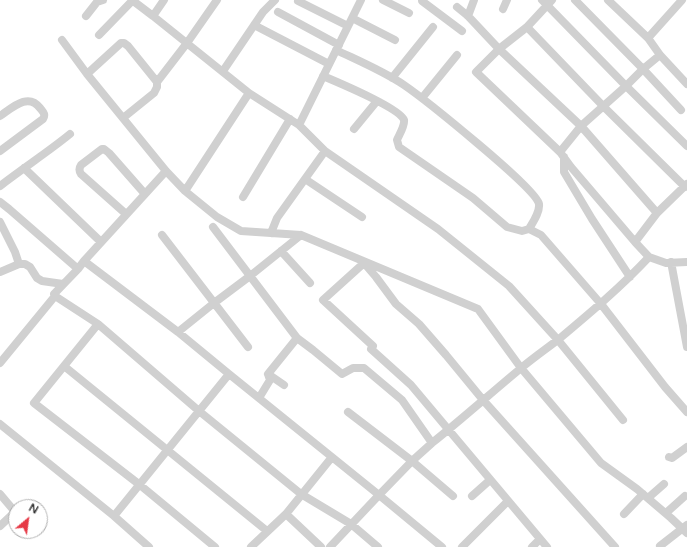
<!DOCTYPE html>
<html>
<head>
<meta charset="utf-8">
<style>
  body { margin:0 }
  #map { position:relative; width:687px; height:547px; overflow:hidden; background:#fff; font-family:"Varela Round",sans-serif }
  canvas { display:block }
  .north { position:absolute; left:8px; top:499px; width:40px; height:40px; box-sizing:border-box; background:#fff; border:1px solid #adadad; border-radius:50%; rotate:29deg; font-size:11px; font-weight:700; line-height:16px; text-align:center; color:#333 }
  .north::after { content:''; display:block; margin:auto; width:14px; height:18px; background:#e63946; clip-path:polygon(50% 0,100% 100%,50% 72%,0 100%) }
</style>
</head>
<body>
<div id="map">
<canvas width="687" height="547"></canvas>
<div class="north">N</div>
</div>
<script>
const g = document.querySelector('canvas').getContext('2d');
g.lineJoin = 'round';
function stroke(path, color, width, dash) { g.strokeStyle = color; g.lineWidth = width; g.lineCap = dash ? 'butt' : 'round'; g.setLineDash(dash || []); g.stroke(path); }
stroke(new Path2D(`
  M132,0L153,16L249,93L299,125L325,151L438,229L509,286L558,340L623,420
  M383,0L409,13
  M422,0V1L462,31
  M542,0L626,86L687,146
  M552,0L527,27L499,49L476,72L560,152L571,167L635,242
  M575,0L643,69L681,110
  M608,0L648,38L660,55L687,84
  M298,1L348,26
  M457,7L468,16L499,49L581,126L657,213L635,242L649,257
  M503,9L507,0
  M278,12L339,45
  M86,16L97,2L103,0
  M153,16L164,0
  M468,16L474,0
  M352,18L395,40
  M254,25L329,64
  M527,27L604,107L685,187
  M99,35L133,0
  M648,38L682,0
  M62,40L87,74L166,171L185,191L217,217L241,231L301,235L478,309L521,368L601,463L637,489L671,518L687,533
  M336,50C359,61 383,71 404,85C423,98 536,188 539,204C540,212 533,222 529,229
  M223,71L263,12L275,0
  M87,74L121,43H124L128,46L157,82V87L154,93L123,118
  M323,76C337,82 400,108 404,120C405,126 399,135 397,140L399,147L473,198L507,227L522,231L529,229L541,235L601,304L665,387L687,412
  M392,78L433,27
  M157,82L187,43L217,0
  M422,98L457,55
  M0,116C12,108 28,92 40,108C43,112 46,114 43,119L0,151
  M299,125L361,0
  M354,129L377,101
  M560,152L581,126L626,86L643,69L660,55
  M564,157V172L592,219L630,277
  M24,168L101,242
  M305,179L362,217
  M0,186C23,168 48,152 70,134
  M185,191L249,93
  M243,197L290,119
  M0,202L9,209L78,269
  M657,213L687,184
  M126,214L81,174C79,171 79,168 81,165L102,149H104L109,153L145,194
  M0,222L15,252L19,264
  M213,227L297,338L313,350L342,374L353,368H364L402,400L432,443C462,419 491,393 520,369C533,358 546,349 559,339C590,313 621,287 649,257L666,263L687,262
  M271,233L277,218L325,151
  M162,235L248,347
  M281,251L310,283
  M84,261L178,332L229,374L379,495L412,461L348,412
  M671,262L687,347
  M364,263L323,300L373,346L371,349L411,385L547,547
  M364,263L376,277L396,304L419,324L446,355L483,400L615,547
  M0,272L19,264H25L30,267L37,278L42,281L63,284
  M55,296L98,324L199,411L301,494L351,524L378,547
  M98,324L34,403L140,485L215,547
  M178,332L214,303L250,276L301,235
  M0,363L55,296L54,294L78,269L84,261L166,171
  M64,366L267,531
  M268,374L284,385
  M259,398L270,380L268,374L297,338
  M0,424L114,516
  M432,443L412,461L453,496
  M669,457L672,458L687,447
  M0,494L16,513
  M472,496L490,480
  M648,498L664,484
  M666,513L685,496
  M286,514L321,547
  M624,514L643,494
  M0,526L15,512
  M660,546L687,525
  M149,547L114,516L229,374
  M251,547L286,514L332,457
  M330,547L379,495L442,547
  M462,547L508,501
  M532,547L540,539`), '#d0d0d0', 8);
</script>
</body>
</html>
